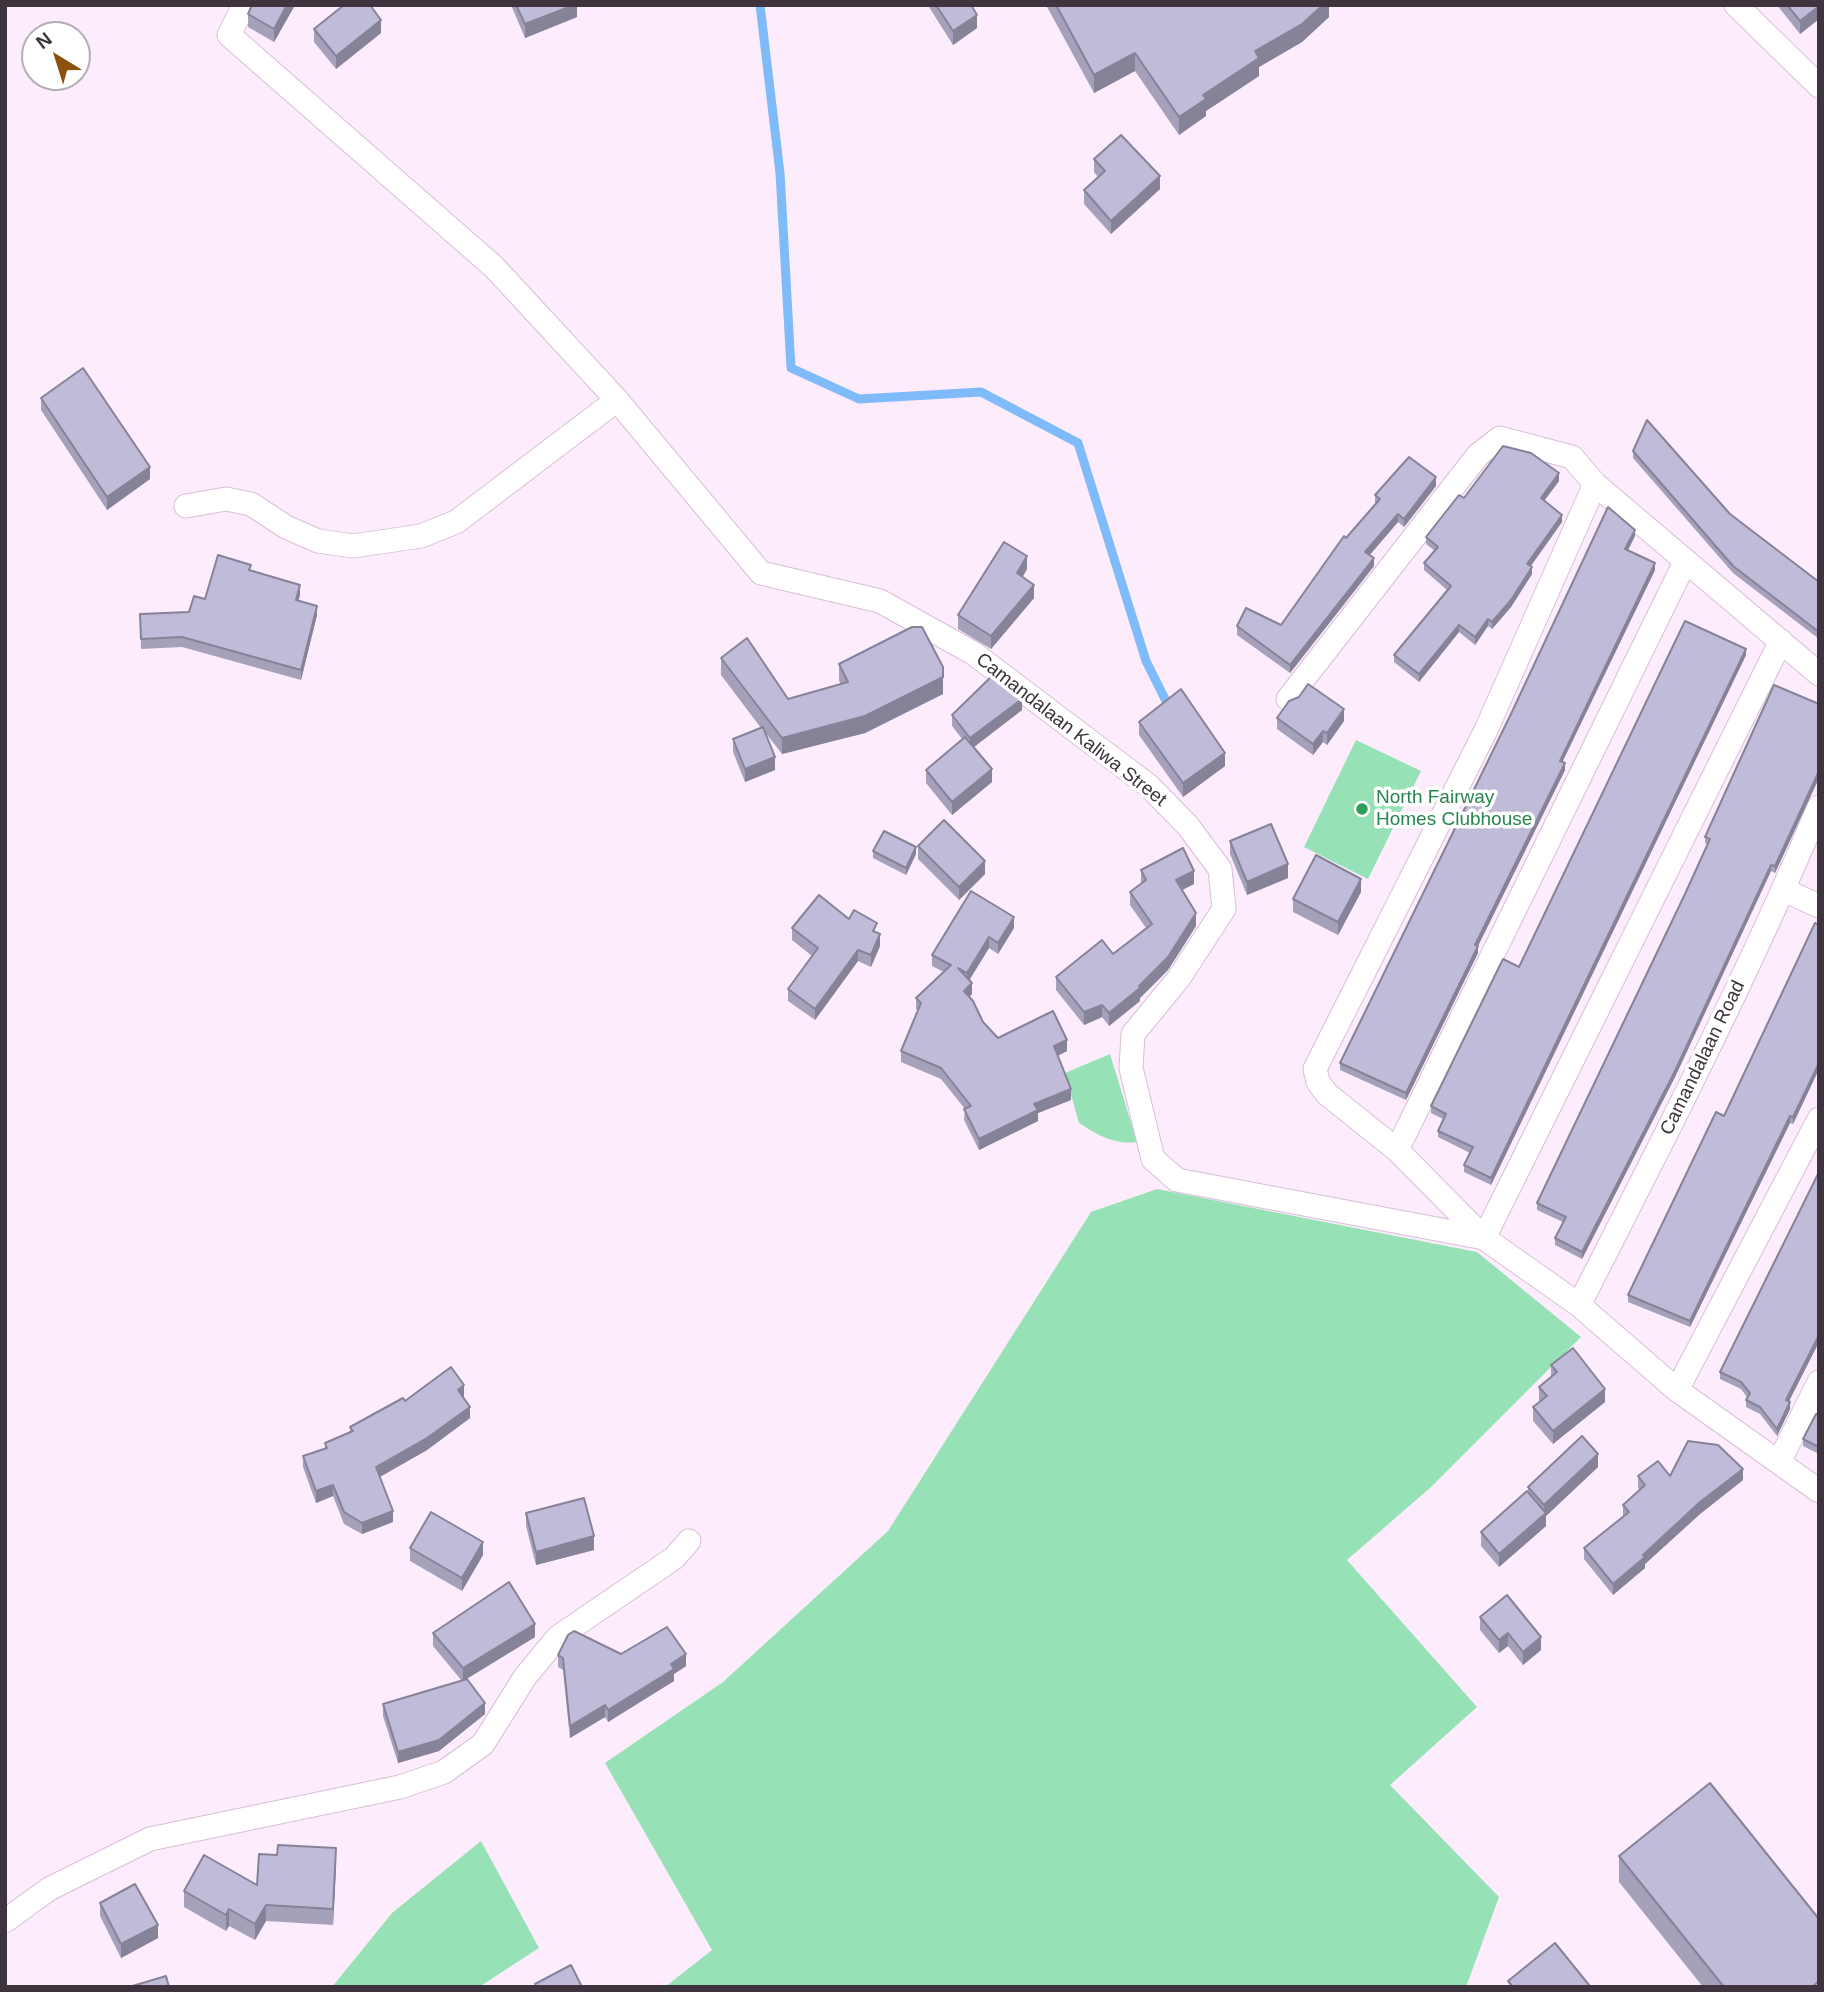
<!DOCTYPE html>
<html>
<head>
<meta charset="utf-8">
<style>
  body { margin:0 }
  #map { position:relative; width:1824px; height:1992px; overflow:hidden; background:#fdedfc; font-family:Arial,sans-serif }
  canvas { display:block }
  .frame { position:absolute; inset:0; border:7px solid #3e343d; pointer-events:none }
  .north { position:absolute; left:21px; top:21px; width:70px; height:70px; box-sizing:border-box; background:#fff; border:2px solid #b2aeb1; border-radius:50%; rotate:322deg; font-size:19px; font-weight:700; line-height:28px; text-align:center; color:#3e343d }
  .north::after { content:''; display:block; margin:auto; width:24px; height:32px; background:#8c510d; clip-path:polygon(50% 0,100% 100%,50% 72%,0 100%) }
</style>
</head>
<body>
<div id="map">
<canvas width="1824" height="1992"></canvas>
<div class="frame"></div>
<div class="north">N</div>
</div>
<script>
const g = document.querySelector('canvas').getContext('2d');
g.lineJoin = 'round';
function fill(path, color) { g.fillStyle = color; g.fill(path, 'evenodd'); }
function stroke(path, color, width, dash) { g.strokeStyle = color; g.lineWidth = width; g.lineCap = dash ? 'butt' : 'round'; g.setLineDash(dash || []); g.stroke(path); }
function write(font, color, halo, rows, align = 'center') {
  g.font = font + ' Arial,sans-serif'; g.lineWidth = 7; g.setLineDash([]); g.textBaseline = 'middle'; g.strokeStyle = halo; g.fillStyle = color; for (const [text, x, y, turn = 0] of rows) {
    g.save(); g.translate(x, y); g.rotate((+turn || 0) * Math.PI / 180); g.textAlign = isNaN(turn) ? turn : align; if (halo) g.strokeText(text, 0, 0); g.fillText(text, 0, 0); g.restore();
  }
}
fill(new Path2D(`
  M1356,740L1421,771L1368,879L1304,847Z
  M1110,1054L1137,1142C1115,1145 1097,1135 1079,1123L1065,1073Z
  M1157,1189L1477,1252L1581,1337L1430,1488L1347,1560L1477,1707L1390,1785L1499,1897L1466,1987H665L712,1950L605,1763L723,1682L888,1531L1091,1212Z
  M481,1841L539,1948L479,1987H332L392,1913Z`), '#97e1b6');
stroke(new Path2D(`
  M760,5L780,173L791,368L859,399L981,392L1078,443L1146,661L1165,699`), '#80bbf9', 9);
const street = new Path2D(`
  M244,5L229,35L494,267L617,400L761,573L880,601L973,653L1149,786L1188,826L1220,869L1224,909L1179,978L1133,1034L1131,1068L1153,1159L1177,1180L1484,1238
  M1736,5L1819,86
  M1595,484L1486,730L1315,1069L1318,1082L1327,1094L1397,1150L1484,1238L1579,1305L1677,1390L1819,1491
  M186,506L226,499L251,504L286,527L318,541L353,546L421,536L456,522L617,400
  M1288,699L1478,455L1500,438L1572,457L1595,484L1819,674
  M1784,890L1819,906
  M1397,1150L1685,562
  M1484,1238L1781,641
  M1579,1305C1663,1141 1747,977 1819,807
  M1677,1390L1819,1119
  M1779,1462L1819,1382
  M5,1921L49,1889L150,1839L400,1787L444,1772L483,1744L525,1677L558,1637L674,1558L689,1541`);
stroke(street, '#d8bfd7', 25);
stroke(street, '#fff', 23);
fill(new Path2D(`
  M252,5H295L274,42L248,27V14Z
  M511,5H577V17L525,38Z
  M929,5H971L977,28L953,45L929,7Z
  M1046,5H1329V17L1302,42L1259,67V76L1206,111V116L1179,135L1135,71L1094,93Z
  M1777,5H1819V19L1800,34Z
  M314,29L381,33L336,69L314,42Z
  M1094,159L1160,189L1111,234L1084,204V190L1098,177L1094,172Z
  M1819,318V340L1817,339V319Z
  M41,398L150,479L107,510L41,410Z
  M1633,451L1730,514L1819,582V639L1733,573L1633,458Z
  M1559,481L1544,501L1562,522L1531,566L1532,574L1511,607L1492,629L1488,626L1475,645L1459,632L1419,682L1394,662V655L1447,590L1424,570V563L1435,551L1426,544V537L1464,498Z
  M1436,486L1404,527L1398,522L1370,555L1374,566L1290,673L1237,635V626L1281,625L1346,538L1375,504V495Z
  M1635,536L1628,550L1655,570L1562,762L1565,770L1478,946V953L1406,1100L1340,1070V1063Z
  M1027,569L1022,577L1034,598L991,649L958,629V615Z
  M251,571L300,595L298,600L317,615L301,680L182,647L141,649L140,614L189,612L205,599Z
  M1746,655L1491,1185L1464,1172V1165L1470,1153L1438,1137V1131L1443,1119L1431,1113V1106L1519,967Z
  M721,658L788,699L841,684L839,681V664L943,694L865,733L782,754L765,732L775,770L745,782L733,752V739L761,728L721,675Z
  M1299,697L1344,721L1327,745L1323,742L1313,755L1277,729V718Z
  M1819,704V778L1775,873L1771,871L1675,1077L1582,1259L1555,1245V1238L1563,1222L1537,1210V1203L1685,894L1707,844L1705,843V837Z
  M1022,710L974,747L992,782L952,815L926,783V770L963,740L952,726V715Z
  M1139,722L1225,766L1183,797L1139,735Z
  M1230,841L1288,878L1247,895L1230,854Z
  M918,846L985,874L959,900L918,859Z
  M873,851L916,854L906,875L873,858Z
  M1141,870L1194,884L1182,890L1196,926L1168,970L1140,998V1001L1109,1026L1102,1017L1084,1025L1056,990V977L1113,954L1146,928L1130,905V892L1141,884Z
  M1361,892L1338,935L1293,912V899Z
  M849,919L877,933L880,946L871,967L858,961L815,1020L788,1001V989L812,956L792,940V928Z
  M1819,925V1069L1793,1124L1790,1123L1690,1327L1628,1302V1295L1724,1116Z
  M1014,928L998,954L989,948L969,980L972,994L969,997L983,1022L998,1038L1067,1051L1058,1056L1071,1100L1038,1113V1121L979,1150L964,1120L965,1109L941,1079L901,1062V1051L918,1011L916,1009V998L944,972L932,966V955Z
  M1819,1172V1342L1789,1401L1790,1409L1777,1436L1760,1414L1746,1407V1400L1747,1397L1741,1389L1720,1379V1372Z
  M1551,1365L1605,1402L1553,1444L1533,1421V1407L1540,1402L1539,1400V1387L1551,1377Z
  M464,1396L463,1397L470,1418L427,1450L380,1477L393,1522L362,1534L344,1524L333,1496L316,1503L303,1467V1456L325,1448V1443L350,1432V1427L405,1401Z
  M1819,1415V1454L1803,1446V1439Z
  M1598,1467L1546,1516V1526L1499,1567L1481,1546V1532L1528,1492V1487Z
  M1638,1476H1670L1743,1480L1700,1514L1645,1564V1568L1613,1595L1584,1559V1548L1623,1516V1505L1640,1490L1638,1488Z
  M526,1513L594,1550L536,1565L526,1526Z
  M410,1548L483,1555L462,1591L410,1561Z
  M1480,1617L1541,1650L1523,1665L1508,1646L1499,1653L1480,1630Z
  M433,1633L535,1637L465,1680L485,1714L439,1751L398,1763L383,1716V1704L462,1681L433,1646Z
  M621,1654L686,1666L674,1674V1681L608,1722L605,1717L570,1738L563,1670L558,1667V1655Z
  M1619,1856L1819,1987H1703L1619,1882Z
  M336,1865L333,1925L266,1921L255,1940L229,1926L226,1931L184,1907V1891L257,1885Z
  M100,1903L158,1938L121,1958L100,1916Z`), '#a5a1bb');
fill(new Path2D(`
  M287,5H295L274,42V29Z
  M574,5H577V17L525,38V24Z
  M1323,5H1329V17L1302,42L1259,67V76L1206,111V116L1179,135V117L1203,95L1255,51Z
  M1819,6V19L1800,34V21Z
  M977,15V28L953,45V31Z
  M381,20V33L336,69V56Z
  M1135,53V71L1094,93V75Z
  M1160,176V189L1111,234V221Z
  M150,467V479L107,510V497Z
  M1559,473V481L1541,505V498Z
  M1436,477V486L1404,527V519Z
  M1398,514V522L1365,560V552Z
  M1562,515V522L1527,571V564Z
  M1635,530V536L1625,556V549Z
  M1027,556V569L1017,587V573Z
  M1374,558V566L1290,673V665Z
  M1655,563V570L1560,767V761Z
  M1532,567V574L1511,607L1492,629V622Z
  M300,585V595L296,609V600Z
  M1034,585V598L991,649V636Z
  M317,606V615L301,680V670Z
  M1488,619V626L1475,645V637Z
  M1459,625V632L1419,682V674Z
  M1746,649V655L1491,1185V1178Z
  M943,677V694L865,733L782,754V738Z
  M1022,699V710L970,750V738Z
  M1344,709V721L1327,745V733Z
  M1323,731V742L1313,755V744Z
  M1225,753V766L1183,797V783Z
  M775,757V770L745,782V769Z
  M1565,763V770L1475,952V945Z
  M992,769V782L952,815V802Z
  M1819,771V778L1775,873V866Z
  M916,847V854L906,875V868Z
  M985,861V874L959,900V887Z
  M1288,864V878L1247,895V882Z
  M1771,865V871L1675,1077L1582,1259V1252Z
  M1194,871V884L1176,893V880Z
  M1361,879V892L1338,935V922Z
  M1196,913V926L1168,970L1140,998V1001L1109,1026V1013L1139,986Z
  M1014,917V928L998,954V943Z
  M880,934V946L871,967V955Z
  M989,937V948L967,984V973Z
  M1478,946V953L1406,1100V1093Z
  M858,950V961L815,1020V1009Z
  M972,983V994L964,1002V991Z
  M1102,1005V1017L1084,1025V1012Z
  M1067,1040V1051L1054,1057V1046Z
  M1819,1063V1069L1793,1124V1117Z
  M1071,1089V1100L1038,1113V1121L979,1150V1139L1034,1104Z
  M1790,1116V1123L1690,1327V1321Z
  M1819,1335V1342L1786,1407V1400Z
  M464,1385V1396L458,1401V1390Z
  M1605,1389V1402L1553,1444V1431Z
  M1790,1402V1409L1777,1436V1429Z
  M470,1407V1418L427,1450L376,1479V1467Z
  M1598,1454V1467L1546,1516V1526L1499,1567V1554L1544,1515V1505Z
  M1743,1469V1480L1700,1514L1645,1564V1568L1613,1595V1584L1700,1502Z
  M333,1485V1496L316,1503V1491Z
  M393,1511V1522L362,1534V1523Z
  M594,1536V1550L536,1565V1552Z
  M483,1542V1555L462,1591V1578Z
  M535,1624V1637L463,1681V1668Z
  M1508,1633V1646L1499,1653V1640Z
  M1541,1637V1650L1523,1665V1652Z
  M686,1654V1666L674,1674V1681L608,1722V1710Z
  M485,1703V1714L439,1751L398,1763V1752Z
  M605,1705V1717L570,1738V1726Z
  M336,1848V1865L333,1925V1909Z
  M266,1905V1921L255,1940V1924Z
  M229,1909V1926L226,1931V1915Z
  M158,1925V1938L121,1958V1944Z`), '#868398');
const building = new Path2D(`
  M252,5H287L274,29L248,14Z
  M344,5H370L381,20L336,56L314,29Z
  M516,5H574L525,24Z
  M936,5H971L977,15L953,31Z
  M1056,5H1323L1302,24L1255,51L1259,58L1203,95L1206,99L1179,117L1135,53L1094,75Z
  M1787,5H1819V6L1800,21Z
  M1121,135L1160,176L1111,221L1084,190L1105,171L1094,159Z
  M83,368L150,467L107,497L41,398Z
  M1647,420L1730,514L1819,582V632L1733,566L1633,451Z
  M1503,446L1531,453L1559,473L1541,498L1562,515L1527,564L1532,567L1511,600L1492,622L1488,619L1475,637L1459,625L1419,674L1394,655L1451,586L1424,563L1438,547L1426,537L1459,495L1464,498Z
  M1409,457L1436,477L1404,519L1398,514L1365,552L1374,558L1290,665L1237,626L1246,608L1281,625L1344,536L1346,538L1380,499L1375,495Z
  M1608,507L1635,530L1625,549L1655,563L1560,761L1565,763L1475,945L1478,946L1406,1093L1340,1063L1510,716Z
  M1004,542L1027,556L1017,573L1034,585L991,636L958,615Z
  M218,555L251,565L249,570L300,585L296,600L317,606L301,670L182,637L141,639L140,614L189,612L194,596L205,599Z
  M1685,621L1746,649L1491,1178L1464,1165L1473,1147L1438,1131L1446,1114L1431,1106L1503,959L1519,967Z
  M912,627H922L943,667V677L865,716L782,738L721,658L747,638L788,699L848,682L839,664Z
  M993,675L1022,699L970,738L952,715Z
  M1308,684L1344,709L1327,733L1323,731L1313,744L1277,718L1289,701L1299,697Z
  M1774,685L1819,704V771L1775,866L1771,865L1675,1071L1582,1252L1555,1238L1566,1217L1537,1203L1685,894L1710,839L1705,837Z
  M1181,689L1225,753L1183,783L1139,722Z
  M763,727L775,757L745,769L733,739Z
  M965,737L992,769L952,802L926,770Z
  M944,820L985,861L959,887L918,846Z
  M1271,824L1288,864L1247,882L1230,841Z
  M884,831L916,847L906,868L873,851Z
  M1183,848L1194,871L1176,880L1196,913L1168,957L1139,986L1140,988L1109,1013L1102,1005L1084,1012L1056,977L1102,940L1113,954L1152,924L1130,892L1146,880L1141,870Z
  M1316,855L1361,879L1338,922L1293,899Z
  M971,891L1014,917L998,943L989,937L967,973L958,968L972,983L964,991L973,1001L983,1022L998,1038L1053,1011L1067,1040L1054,1046L1071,1089L1034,1104L1038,1110L979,1139L964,1109L971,1106L941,1068L901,1051L921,1003L916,998L951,965L932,955Z
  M819,895L849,919L854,910L877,923L873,931L880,934L871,955L858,950L815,1009L788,989L818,948L792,928Z
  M1815,923L1819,925V1063L1793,1117L1790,1116L1690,1321L1628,1295L1716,1112L1724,1116Z
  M1819,1172V1335L1786,1400L1790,1402L1777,1429L1760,1407L1746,1400L1750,1393L1741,1382L1720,1372Z
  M1573,1348L1605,1389L1553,1431L1533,1407L1547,1396L1539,1387L1557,1372L1551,1365Z
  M451,1367L464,1385L458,1390L470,1407L427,1438L376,1467L393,1511L362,1523L344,1512L333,1485L316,1491L303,1456L327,1448L325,1443L353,1431L350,1427L403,1398L405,1401Z
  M1816,1414L1819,1415V1447L1803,1439Z
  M1582,1436L1598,1454L1544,1505L1528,1487Z
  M1688,1441L1718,1445L1743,1469L1700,1502L1643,1555L1645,1557L1613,1584L1584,1548L1629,1512L1623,1505L1645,1485L1638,1476L1658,1461L1670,1476Z
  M1527,1491L1546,1513L1499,1554L1481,1532Z
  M584,1498L594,1536L536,1552L526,1513Z
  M431,1512L483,1542L462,1578L410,1548Z
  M509,1582L535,1624L463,1668L433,1633Z
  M1507,1595L1541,1637L1523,1652L1508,1633L1499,1640L1480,1617Z
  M667,1627L686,1654L671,1664L674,1669L608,1710L605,1705L570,1726L563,1658L558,1655L568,1635L574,1631L621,1654Z
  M467,1679L485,1703L439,1740L398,1752L383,1704Z
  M1710,1783L1819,1919V1981L1812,1987H1724L1619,1856Z
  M278,1845L336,1848L333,1909L266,1905L255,1924L229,1909L226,1915L184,1891L204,1855L257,1885L259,1854L277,1855Z
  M135,1884L158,1925L121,1944L100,1903Z
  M1555,1943L1589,1985L1587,1987H1513L1508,1981Z
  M571,1965L582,1987H536L535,1984Z
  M166,1976L169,1987H129Z`);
fill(building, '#c0bbd9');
stroke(building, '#868398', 2);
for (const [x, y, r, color] of [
  [1362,809,7,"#2e9e5b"]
]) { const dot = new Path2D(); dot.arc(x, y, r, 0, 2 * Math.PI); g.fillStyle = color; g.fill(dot); stroke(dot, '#fff', 2.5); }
write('19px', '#3e343d', '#fff', [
  ["Camandalaan Kaliwa Street",1071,730,38],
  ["Camandalaan Road",1703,1058,-64]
]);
write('19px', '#27864d', '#fff', [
  ["North Fairway",1376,798],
  ["Homes Clubhouse",1376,820]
], 'left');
</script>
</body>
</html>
